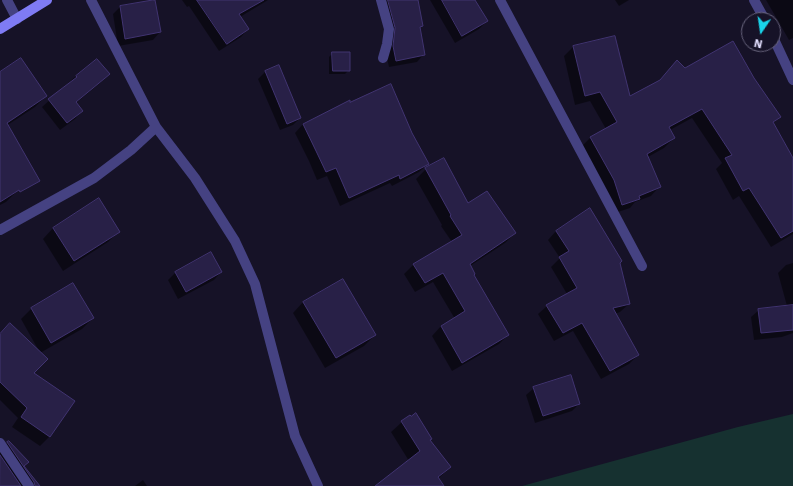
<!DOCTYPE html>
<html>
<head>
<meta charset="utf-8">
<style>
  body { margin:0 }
  #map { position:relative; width:793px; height:486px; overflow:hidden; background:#161227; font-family:"Work Sans",sans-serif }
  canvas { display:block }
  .north { position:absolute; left:741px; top:12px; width:40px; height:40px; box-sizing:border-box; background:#161227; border:1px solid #67637c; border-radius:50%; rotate:193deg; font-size:11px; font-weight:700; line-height:16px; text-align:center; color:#e0dcfc }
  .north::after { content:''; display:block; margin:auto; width:14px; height:18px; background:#19d4eb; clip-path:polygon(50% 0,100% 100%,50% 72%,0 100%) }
</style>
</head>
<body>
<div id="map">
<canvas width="793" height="486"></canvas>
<div class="north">N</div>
</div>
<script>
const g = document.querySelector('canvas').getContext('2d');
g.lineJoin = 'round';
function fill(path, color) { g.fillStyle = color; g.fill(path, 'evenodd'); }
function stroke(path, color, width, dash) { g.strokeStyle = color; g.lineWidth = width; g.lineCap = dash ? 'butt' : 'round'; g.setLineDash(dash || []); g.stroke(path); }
fill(new Path2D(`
  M793,414V486H522L738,427Z`), '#163130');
fill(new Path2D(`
  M182,0H268L240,17L248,29L241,37L219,51L189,6L187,7Z
  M377,0H417L422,26L419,29L424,54L417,62L389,67L386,54L388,35Z
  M430,0H474L487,21L479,29L455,43Z
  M615,0H629L619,6Z
  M766,0H793V38L789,40Z
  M155,1L160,32L153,40L118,46L113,14L120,7Z
  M573,47L629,98L658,82L668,71L685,69L753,78L779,117L773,123L793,160V234L771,247L739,196L733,200L716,169L722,163L692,118L670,130L674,138L664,148L648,157L660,186L651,196L635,202L630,208L612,214L581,147L590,138L606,129L590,101L575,105L564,56Z
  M333,53L349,70L345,74H329V57Z
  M265,72L300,118L293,125L280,130L258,79Z
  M0,73L46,96L35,107L0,130Z
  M109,74L101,82L76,103L82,111L75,119L60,130L42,107L76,76Z
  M349,103L411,133L428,164L419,172L392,186L390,183L340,206L327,176L317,180L309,161L295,133L303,124Z
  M0,169L17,191L6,202L0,205Z
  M426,169L468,205L515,233L505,243L470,266L473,275L508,335L499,344L452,371L432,336L441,326L455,319L433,282L415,292L404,274L414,264L452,242L441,226L442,225L416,179Z
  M53,228L119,231L108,242L63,271L43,239Z
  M556,231L619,263L629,304L620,312L615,314L638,355L629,364L601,379L573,331L554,341L538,314L547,306L567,294L551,267L560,258L548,240Z
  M211,254L221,272L214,280L178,299L168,280L175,273Z
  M793,263V333L782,337L754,340L751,317L759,310L787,306L778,273L786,265Z
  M303,302L375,335L364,346L325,368L293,313Z
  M32,308L93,318L82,329L40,353L32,373L73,401L49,437L40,446L12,427L18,418L0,400V335L39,351L21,319Z
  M534,388L579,404L572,411L535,423L526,395Z
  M411,418L450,467L438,479L443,486H377L409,461L391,432L402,422Z
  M8,443L27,462L23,466L39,486H0V451Z
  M143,480L147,486H135Z`), '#0007');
const building = new Path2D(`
  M153,0H155L161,32L125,39L120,6Z
  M197,0H264L239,14L249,29L227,44Z
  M388,0H418L423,26L420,27L425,55L396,61L393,46L395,28Z
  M442,0H475L488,21L462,36Z
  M615,36L630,96L660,80L677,60L685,68L733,41L754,78L781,117L773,122L793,158V231L781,238L749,188L743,191L725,158L732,155L702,109L669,127L675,138L647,154L661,187L639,196L640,199L622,205L614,180L590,137L617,122L600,92L585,96L573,46Z
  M332,52H350V71H333Z
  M21,58L47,96L7,123L40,181L20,192L19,190L0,202V72Z
  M97,59L110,74L76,102L83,111L67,123L48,99L77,77L76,76Z
  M279,65L301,118L287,124L265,71Z
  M391,84L412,133L429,164L400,179L399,175L349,198L336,168L326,172L317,153L303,124L350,100V102Z
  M444,158L468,203L487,191L516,233L470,264L475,274L474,275L509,335L462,363L441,326L465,311L443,273L425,283L413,264L462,235L450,216L451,215L425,168Z
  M99,198L120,232L74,261L53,228Z
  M590,208L622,261L620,263L630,304L613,308L639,355L610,371L582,323L563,333L546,305L577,288L559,257L569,251L556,231Z
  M211,252L222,272L186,292L175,272Z
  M343,279L376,335L336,358L303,302Z
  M73,283L94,318L51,343L31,308Z
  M793,305V330L761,333L758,309Z
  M10,323L48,359L34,373L75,401L50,437L21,417L27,408L0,382V334Z
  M571,375L580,404L543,416L533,387Z
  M416,413L432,439L430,440L451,467L438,477L444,486H375L420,451L401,421L410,415L411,416Z
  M9,441L29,462L24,466L40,486H35L34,482L7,442Z
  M0,455L21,486H0Z`);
fill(building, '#282047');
stroke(building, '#413471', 1);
stroke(new Path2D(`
  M7,0L17,19
  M91,0L156,127L195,178L235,241L255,284L295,436L318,486
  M381,0L389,29L387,44L383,58
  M500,0L642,266
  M754,0L765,20
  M773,37L793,80
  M0,230L94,178L131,150L156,127
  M0,443L29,486`), '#454282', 10);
stroke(new Path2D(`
  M0,29L47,0`), '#7f7bf4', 10);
</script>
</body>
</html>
